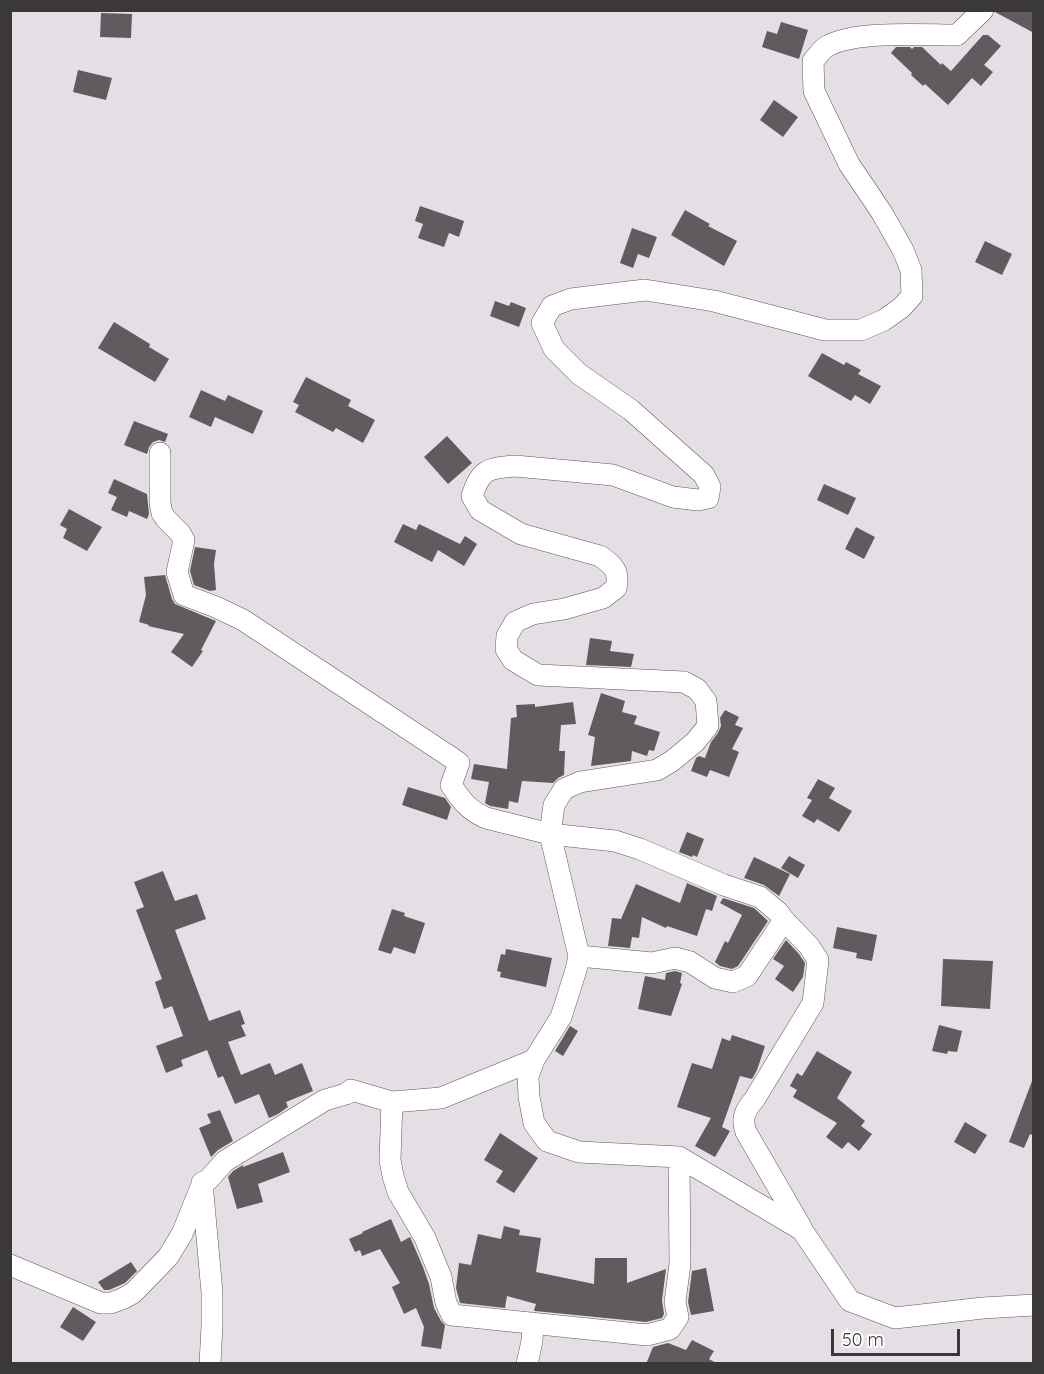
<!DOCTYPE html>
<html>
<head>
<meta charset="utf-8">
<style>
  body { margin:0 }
  #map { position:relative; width:1044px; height:1374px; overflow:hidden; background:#e5dee4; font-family:Quicksand,sans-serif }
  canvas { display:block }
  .frame { position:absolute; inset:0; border:12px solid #3b383a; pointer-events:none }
  .scale { position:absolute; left:831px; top:1329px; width:129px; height:27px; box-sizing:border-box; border:3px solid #3b383a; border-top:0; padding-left:8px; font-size:18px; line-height:21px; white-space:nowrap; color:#3b383a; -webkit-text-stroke:4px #fff; paint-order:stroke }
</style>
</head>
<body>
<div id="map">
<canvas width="1044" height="1374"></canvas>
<div class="frame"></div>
<div class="scale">50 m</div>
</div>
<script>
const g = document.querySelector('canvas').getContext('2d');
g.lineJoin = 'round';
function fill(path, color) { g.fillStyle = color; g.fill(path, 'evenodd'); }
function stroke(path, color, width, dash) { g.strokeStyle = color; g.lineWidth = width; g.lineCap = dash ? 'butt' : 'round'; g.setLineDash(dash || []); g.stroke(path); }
fill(new Path2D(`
  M995,10H1034V33L995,12Z
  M101,13L132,14L131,38L100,37Z
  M781,22L808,30L799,59L762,47L767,31L777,34Z
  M983,35H988L1001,46L984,65L993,72L981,86L972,78L948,105L925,84L923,86L911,75L912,73L891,53L896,47H910L912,49L914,47H922L941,65L942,63L951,71Z
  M78,70L112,78L106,100L73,92Z
  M774,100L798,117L783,137L760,120Z
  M420,206L464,221L459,237L449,233L444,247L418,238L423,224L415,221Z
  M685,210L710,224L708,226L737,241L724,266L671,235Z
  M632,228L657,237L649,258L638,254L633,268L620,263Z
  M985,241L1012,254L1002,275L975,262Z
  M495,301L509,306L511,302L526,308L519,327L490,316Z
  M114,322L150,344L149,347L169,359L155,382L98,348Z
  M822,353L844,365L846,362L861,370L858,374L881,386L870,404L855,395L851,401L808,376Z
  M306,377L351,400L348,406L375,420L363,443L336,428L333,432L295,412L299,405L293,402Z
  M201,390L225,401L228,395L263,411L253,434L215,417L211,427L189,417Z
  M134,421L168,434L165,442L159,440L153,442L149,447L147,454L124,445Z
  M447,436L472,463L448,484L424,457Z
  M114,479L147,494L149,514L147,519L129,511L127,517L111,510L117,497L108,493Z
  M824,484L856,498L848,515L817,500Z
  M69,509L102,527L87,551L63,538L67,529L60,525Z
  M403,524L416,530L419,524L460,544L465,536L477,544L464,566L438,550L432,562L394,542Z
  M856,527L875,537L864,559L845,549Z
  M195,547L216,550L214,564L216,590L210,591L194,585L190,571Z
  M165,575L172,599L175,604L216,621L201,650L203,651L192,667L171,652L184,634L148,626L149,625L139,622L146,595L144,577Z
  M590,638L612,641L610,651L634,654L631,667L586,665Z
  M601,693L625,701L622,712L637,716L634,724L660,732L654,751L649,750L647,756L632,751L631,761L591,766L595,737L588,735Z
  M573,702L576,724L561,725L559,751H565L564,775L558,778L553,783L522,781L518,803L509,801L508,809L490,806L485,803L489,782L471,779L474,764L507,769L511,718L517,717L516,705L535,704V707Z
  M725,710L739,717L735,725L743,728L732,749L739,752L729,777L710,770L707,777L691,771L696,758L699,756L705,758L711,742L718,733L721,726L720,718Z
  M818,779L835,788L829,798L852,811L839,832L817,819L814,823L802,816L812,800L807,798Z
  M408,787L445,798L451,807L447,820L402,805Z
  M687,832L704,839L697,857L693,855L692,857L679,852Z
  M789,856L805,865L798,878L781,868Z
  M754,857L790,874L779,896L764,885L744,878Z
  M163,871L175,901L197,894L206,919L175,930L209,1021L240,1010L245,1024L241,1025L246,1036L228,1042L241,1075L270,1063L275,1075L302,1063L313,1091L286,1102L288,1107L278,1114L269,1118L259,1094L235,1104L223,1076L218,1078L207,1050L181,1060L183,1066L166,1073L156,1046L183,1036L172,1006L164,1009L155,982L162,979L136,910L144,907L134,882Z
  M687,883L717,896L712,911L706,909L697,936L667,926L666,928L642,917L639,938L632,937L630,948L608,946L612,918L621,919L636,884L680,903Z
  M723,898L754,908L768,921L738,966L732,969L720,966L715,962L725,941L728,943L742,915L720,903Z
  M392,909L405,913L404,916L425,923L415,954L394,947L391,954L378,950Z
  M837,927L877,935L872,961L856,958L857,953L833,948Z
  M786,940L799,954L805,963L803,977L793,992L775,979L784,966L773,959Z
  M506,949L552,958L546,987L500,977L501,972L497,971L501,954L505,955Z
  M943,959L993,961L990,1009L941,1006Z
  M675,971L682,973L680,983L682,984L671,1016L638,1009L645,976L665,980L666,973Z
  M939,1025L962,1031L957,1052L948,1051L947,1054L932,1051Z
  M570,1026L578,1031L563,1056L555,1051Z
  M732,1035L765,1046L757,1070L752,1079L740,1076L722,1127L730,1131L715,1157L695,1146L711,1118L677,1107L692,1063L712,1069L722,1038L730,1041Z
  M817,1051L852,1072L837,1098L865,1121L861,1126L872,1134L859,1151L848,1142L842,1149L826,1137L837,1123L793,1097L797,1090L790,1086L797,1073L802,1076Z
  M1032,1081H1034V1136L1030,1134L1024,1148L1009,1142Z
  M220,1110L233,1141L218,1150L211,1157L199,1128L211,1123L207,1114Z
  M965,1122L987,1135L975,1154L954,1142Z
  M500,1133L538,1158L514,1193L496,1182L503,1171L484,1160Z
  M283,1152L290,1172L258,1184L263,1202L237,1209L228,1177L233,1171L243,1165V1167Z
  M391,1219L401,1242L410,1237L423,1267L429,1284L434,1308L441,1321L445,1325L441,1349L421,1346L424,1327L416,1308L404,1314L392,1287L400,1283L380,1249L362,1256L360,1250L355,1252L349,1239L363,1233L362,1232Z
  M504,1226L520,1230L519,1235L541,1238L536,1272L594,1284L595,1258H627V1283L666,1269L662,1300L664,1314L662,1318L646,1322L535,1311L534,1310L536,1304L507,1296L505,1308L460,1303L456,1288L459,1263L471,1265L478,1234L501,1239Z
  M131,1262L137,1271L125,1283L109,1290H104L98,1282Z
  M706,1268L714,1311L691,1315L688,1302L692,1271Z
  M73,1307L96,1322L83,1341L60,1327Z
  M692,1340L714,1351L709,1359L718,1364H646L653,1347L668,1343L686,1350Z`), '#615b60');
const street = new Path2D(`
  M983,10L957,35C924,35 853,30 826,47C821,50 817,57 813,61L814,91L849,164L882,213L903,250L911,270L912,296L901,308L884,320L861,330H825L714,301L645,290L571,299L552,306L542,323L554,349L579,374L631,410L704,475L710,487L708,498L698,500L673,497L613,475L515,466C488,468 481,469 472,496L480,510L521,534L600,556C613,565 620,571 616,588L603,598L564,609L533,614L515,622L507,636L506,649L513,660L538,675L684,682L697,689L706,701L708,726L695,742L672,761L657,770L580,782L564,789L554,805L550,834L579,956L576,970L561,1017L534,1060L528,1076L529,1097L534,1123L547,1141L579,1152L679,1157L802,1230L850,1301L895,1318L983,1308L1034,1305
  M160,453V503L162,513L166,519L180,533L184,540L177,572L184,595L216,607L243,620L452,758L459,763L451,785C462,801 468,810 486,818L550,834L615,841L640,849L724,885L760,897L778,912L784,920L809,946L818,960L813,1003L754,1100C745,1110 741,1119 746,1132L801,1227
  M579,956L652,963L675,958L690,962L715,978L733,982L747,976L784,920
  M392,1102L390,1160L393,1176L398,1192L425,1238L441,1277L446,1303L452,1315L647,1335L670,1329L678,1317L675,1302L680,1264L679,1157
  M10,1265L101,1303H111L122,1299L133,1293L168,1257L182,1234L201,1187
  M210,1364L212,1326V1292L202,1183L208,1180L225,1161L325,1100L346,1094L351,1090L392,1102L441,1098L534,1060
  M527,1364L532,1341L533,1323`);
stroke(street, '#5d575c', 22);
stroke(street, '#fff', 21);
</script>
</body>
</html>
